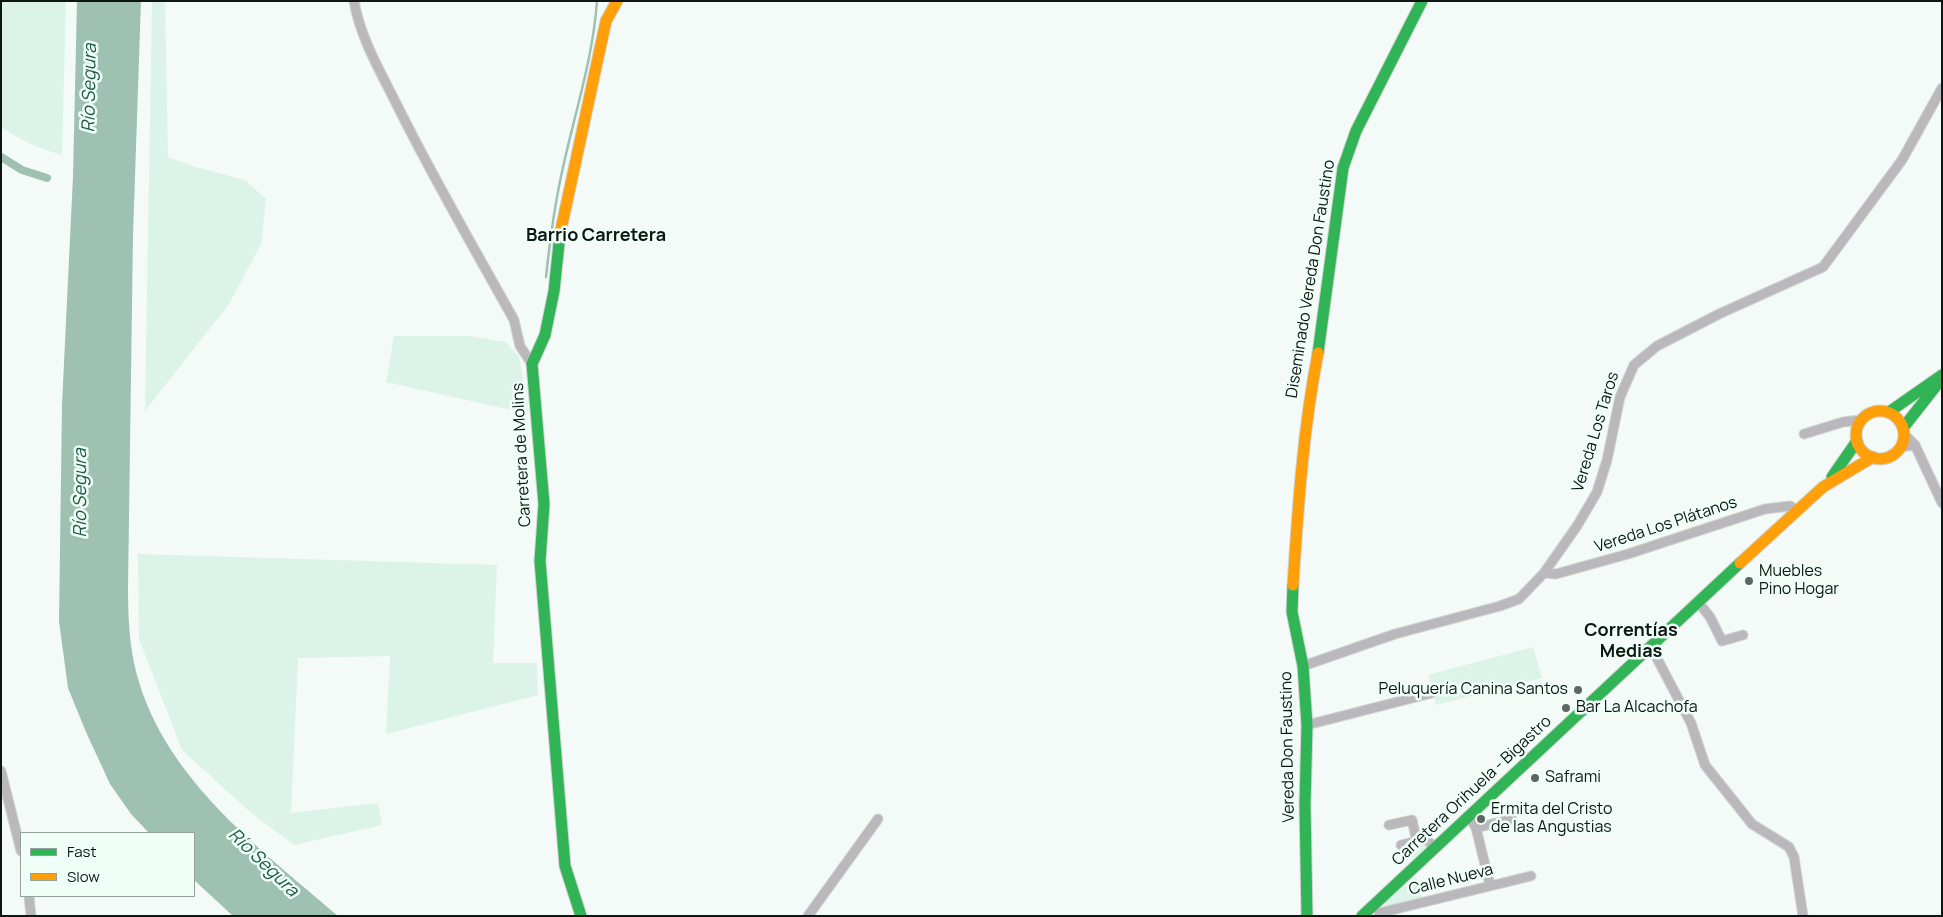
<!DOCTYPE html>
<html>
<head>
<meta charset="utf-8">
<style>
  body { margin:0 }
  #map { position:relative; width:1943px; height:917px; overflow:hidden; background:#f4faf7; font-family:Manrope,sans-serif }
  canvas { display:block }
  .frame { position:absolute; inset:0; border:2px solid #0d1612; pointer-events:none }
  .legend { position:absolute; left:20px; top:832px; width:175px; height:65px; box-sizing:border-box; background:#f0fef8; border:1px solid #95a19c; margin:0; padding:6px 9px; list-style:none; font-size:15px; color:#0d1612 }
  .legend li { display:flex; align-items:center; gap:10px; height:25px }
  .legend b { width:25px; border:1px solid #95a19c }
</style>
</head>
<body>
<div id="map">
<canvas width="1943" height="917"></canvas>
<div class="frame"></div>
<ul class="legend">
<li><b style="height:6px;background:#30b455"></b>Fast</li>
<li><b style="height:6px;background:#ff9f0a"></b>Slow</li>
</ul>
</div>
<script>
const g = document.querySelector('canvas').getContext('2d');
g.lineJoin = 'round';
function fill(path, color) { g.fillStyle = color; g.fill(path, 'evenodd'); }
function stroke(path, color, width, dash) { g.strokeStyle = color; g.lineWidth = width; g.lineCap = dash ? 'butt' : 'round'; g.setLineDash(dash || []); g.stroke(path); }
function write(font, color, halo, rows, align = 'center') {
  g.font = font + ' Manrope,sans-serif'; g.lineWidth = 5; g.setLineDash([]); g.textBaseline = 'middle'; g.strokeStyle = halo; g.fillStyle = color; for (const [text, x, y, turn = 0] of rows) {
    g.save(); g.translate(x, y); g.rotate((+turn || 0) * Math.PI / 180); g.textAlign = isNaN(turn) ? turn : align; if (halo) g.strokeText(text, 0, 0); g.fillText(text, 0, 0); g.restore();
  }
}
fill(new Path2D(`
  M1,1H66L62,155C40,149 20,140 1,127Z
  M152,1H165L168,157L192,166L245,180L266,199L261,244L229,304L145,411Z
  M394,336H469L506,342L519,357L529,414L386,382Z
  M138,554L497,565L493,663H537L538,695L386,734L390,656L298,658L291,813L378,803L382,825L294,845L250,812L182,750L139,639Z
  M1533,647L1542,678L1436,705L1428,675Z
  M1422,842L1427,847L1411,860L1400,848Z
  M1416,876L1422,899L1386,910L1384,904Z`), '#dcf3e9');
fill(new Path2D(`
  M77,1H141L133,235L128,587C128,613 129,638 134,663C158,774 257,846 338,916H233L194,880V833H149L131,814L110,784L86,732L68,688L59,621L62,405L73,176Z`), '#9ec1b2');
stroke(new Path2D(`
  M546,277C550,239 555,201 564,163C576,109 593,57 597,1`), '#9ec1b2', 2.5);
stroke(new Path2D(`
  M1,157L22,170L47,178`), '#9ec1b2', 8);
const street = new Path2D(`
  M354,1C360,37 380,71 396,103C432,176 474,248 514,320L520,346L532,364
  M1804,434L1843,422L1861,420
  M1904,434L1915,445L1942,503
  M1900,447L1915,445
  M1544,573L1556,574L1628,554L1765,509L1790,506L1797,510
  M1699,603L1710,617L1722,641L1743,635
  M1651,647L1691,723L1705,765L1752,824L1789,847L1794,857L1803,916
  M1303,666L1395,634L1500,606L1519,599L1544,573L1577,526L1597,492L1607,460L1620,397L1634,365L1657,346L1719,314L1823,267L1902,160L1942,88
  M1307,725L1432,693
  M1,771L21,851
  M1469,816L1476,828L1490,885
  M1389,825L1412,820L1417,842
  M1476,828L1512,819
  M1401,845L1426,839L1435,848
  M29,896L31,916
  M1379,913L1531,876
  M808,916L878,819`);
const fast = new Path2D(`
  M560,234L554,291L545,335L532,364L544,504L540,561L565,866L581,916
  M1318,353L1343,168L1356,131L1422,1
  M1889,412L1942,375
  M1903,428L1936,386
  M1832,477L1857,441
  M1293,585L1292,612L1303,666L1307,725L1305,805L1307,916
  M1362,916L1740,563`);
const slow = new Path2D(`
  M560,234L606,21L617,1
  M1856 435a24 24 0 1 1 48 0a24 24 0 1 1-48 0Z
  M1740,563L1823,487L1873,457
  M1293,585C1298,507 1303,430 1318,353`);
stroke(street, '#d0d5d2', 11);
stroke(fast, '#d0d5d2', 13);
stroke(slow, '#d0d5d2', 13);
stroke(street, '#bab8bc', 9);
stroke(fast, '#30b455', 11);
stroke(slow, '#ff9f0a', 11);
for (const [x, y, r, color] of [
  [1749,581,5,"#5e6662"],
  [1578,690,5,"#5e6662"],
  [1566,708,5,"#5e6662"],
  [1535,778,5,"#5e6662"],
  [1481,819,5,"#5e6662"]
]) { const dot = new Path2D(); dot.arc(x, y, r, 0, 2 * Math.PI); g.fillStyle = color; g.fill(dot); stroke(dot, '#f0fef8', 2); }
write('16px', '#0d1612', '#f0fef8', [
  ["Diseminado Vereda Don Faustino",1311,279,-81],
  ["Vereda Los Taros",1596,432,-73],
  ["Carretera de Molins",522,455,-93],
  ["Vereda Los Plátanos",1666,525,-18],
  ["Vereda Don Faustino",1288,747,-91],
  ["Carretera Orihuela - Bigastro",1472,791,-43],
  ["Calle Nueva",1451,880,-14]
]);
write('16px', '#0d1612', '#f0fef8', [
  ["Muebles",1759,572],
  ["Pino Hogar",1759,590],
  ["Peluquería Canina Santos",1568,690,"right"],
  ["Bar La Alcachofa",1576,708],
  ["Saframi",1545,778],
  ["Ermita del Cristo",1491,810],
  ["de las Angustias",1491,828]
], 'left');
write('italic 18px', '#1d5a46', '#f0fef8', [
  ["Río Segura",90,88,-89],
  ["Río Segura",81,493,-90],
  ["Río Segura",263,863,44]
]);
write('bold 18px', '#0d1612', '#f0fef8', [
  ["Barrio Carretera",596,236],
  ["Correntías",1631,631],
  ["Medias",1631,652]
]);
</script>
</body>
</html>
